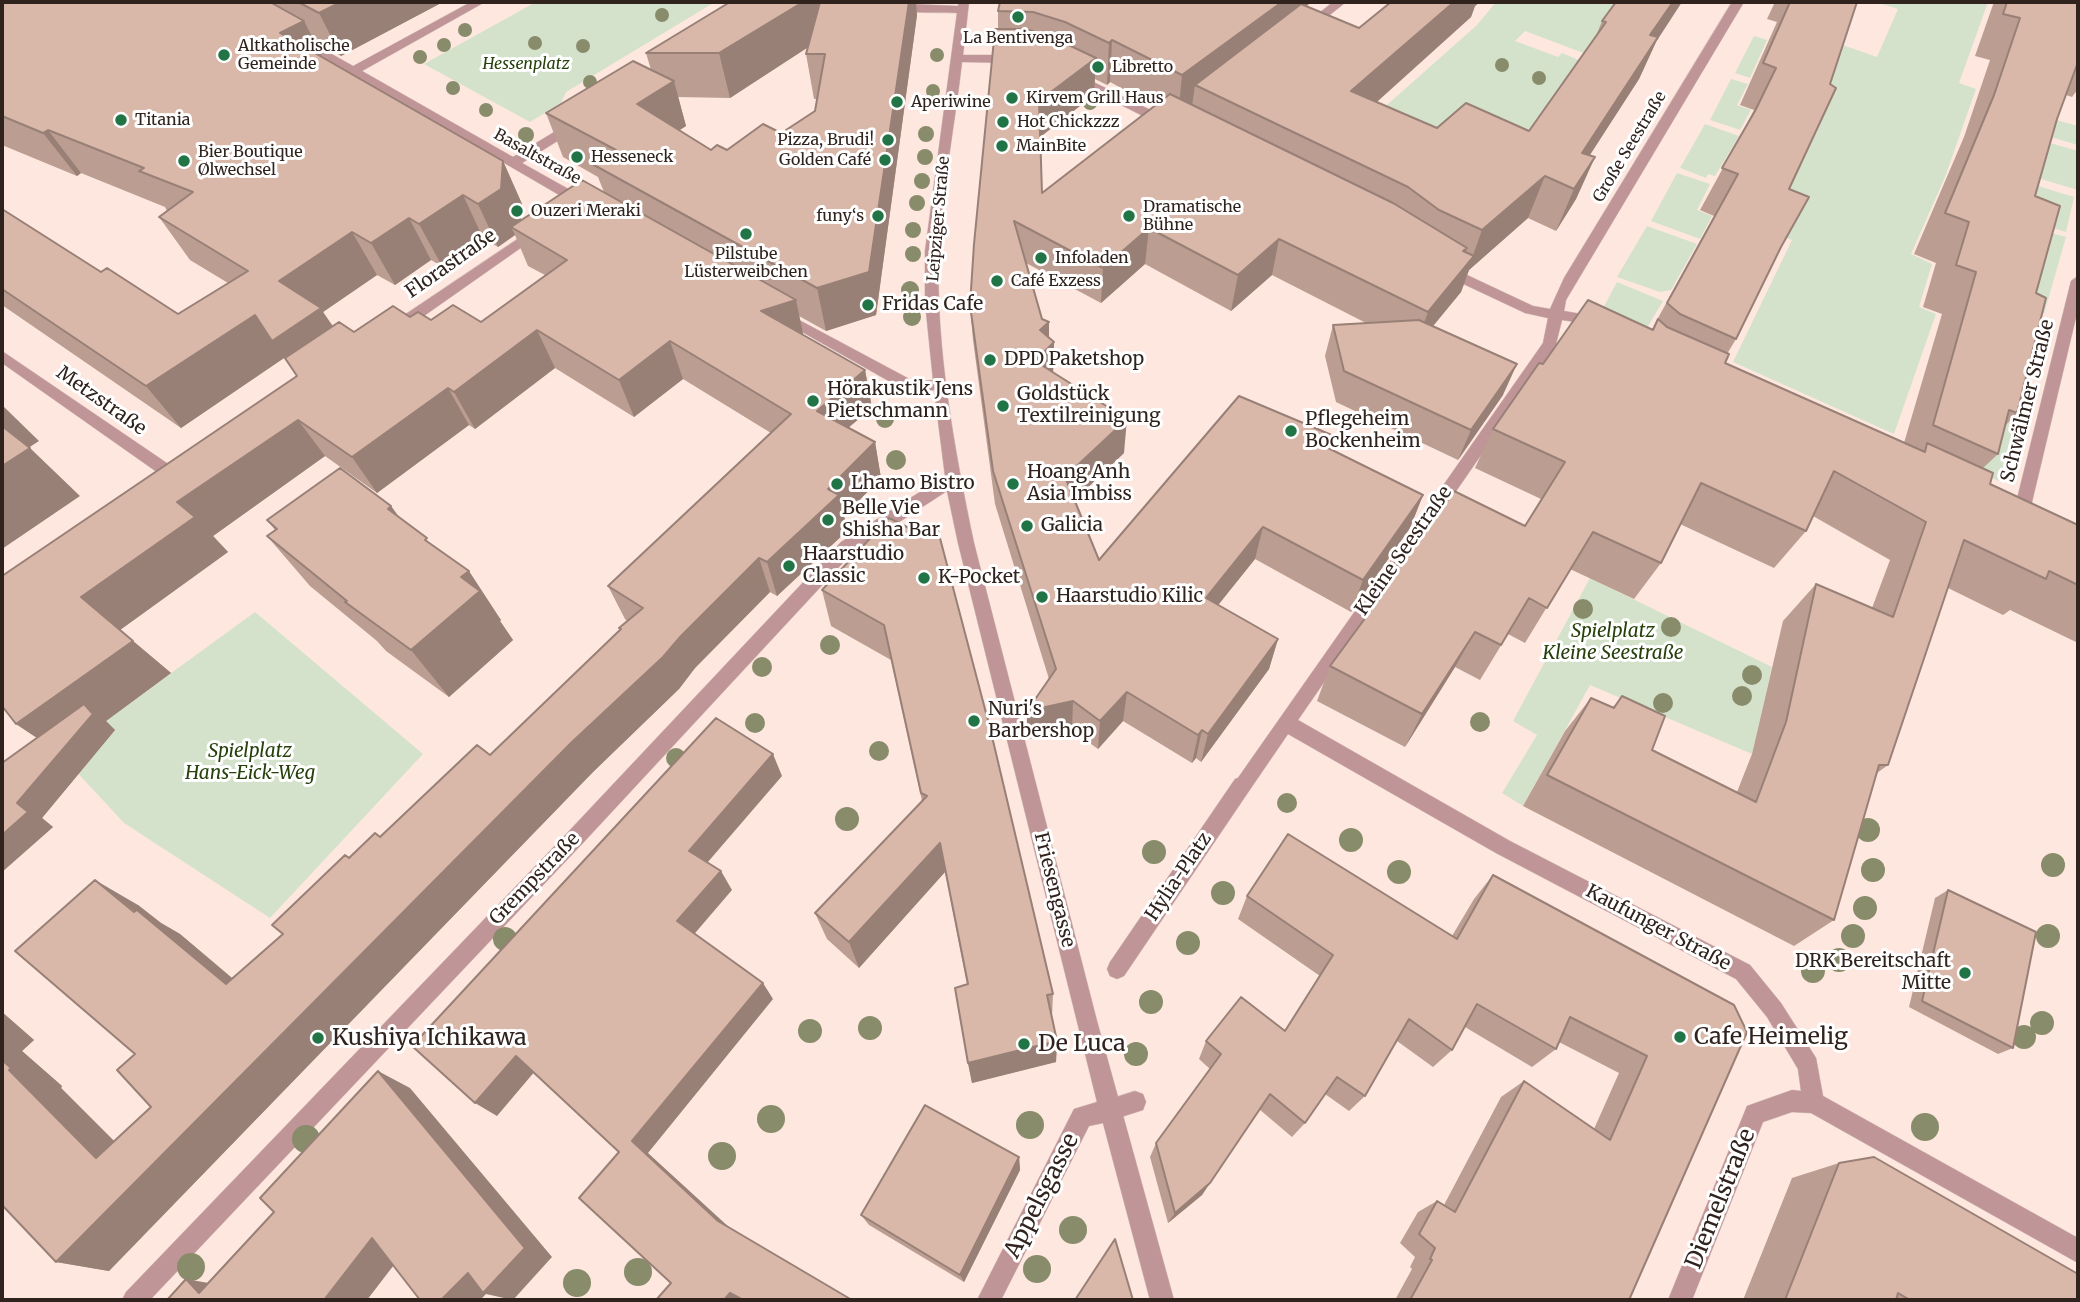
<!DOCTYPE html>
<html>
<head>
<meta charset="utf-8">
<style>
  body { margin:0 }
  #map { position:relative; width:2080px; height:1302px; overflow:hidden; background:#fde7df; font-family:Merriweather,serif }
  canvas { display:block }
  .frame { position:absolute; inset:0; border:4px solid #30231e; pointer-events:none }
</style>
</head>
<body>
<div id="map">
<canvas width="2080" height="1302"></canvas>
<div class="frame"></div>
</div>
<script>
const g = document.querySelector('canvas').getContext('2d');
g.lineJoin = 'round';
function fill(path, color) { g.fillStyle = color; g.fill(path, 'evenodd'); }
function stroke(path, color, width, dash) { g.strokeStyle = color; g.lineWidth = width; g.lineCap = dash ? 'butt' : 'round'; g.setLineDash(dash || []); g.stroke(path); }
function write(font, color, halo, rows, align = 'center') {
  g.font = font + ' Merriweather,serif'; g.lineWidth = 6; g.setLineDash([]); g.textBaseline = 'middle'; g.strokeStyle = halo; g.fillStyle = color; for (const [text, x, y, turn = 0] of rows) {
    g.save(); g.translate(x, y); g.rotate((+turn || 0) * Math.PI / 180); g.textAlign = isNaN(turn) ? turn : align; if (halo) g.strokeText(text, 0, 0); g.fillText(text, 0, 0); g.restore();
  }
}
fill(new Path2D(`
  M536,2H715L566,92L561,103L530,122L424,64Z
  M1496,2H1620L1586,54L1525,31L1515,41L1558,57L1562,53L1581,61L1511,172L1379,112L1477,25Z
  M1876,2H1988L1959,83L1976,89L1945,177L1911,254L1932,264L1919,307L1936,314L1894,434L1733,362L1792,240L1769,231L1817,131L1807,122L1837,43L1877,57L1898,9Z
  M1754,36L1767,40L1750,78L1735,73Z
  M1731,79L1748,84L1737,105L1751,110L1740,130L1710,120Z
  M2042,116L2078,126V145L2037,133Z
  M1705,124L1739,136L1715,176L1708,174L1706,178L1680,168Z
  M2033,138L2078,151V190L2024,174Z
  M1677,173L1710,184L1697,210L1712,216L1700,239L1651,221Z
  M2022,181L2074,197L2066,232L2013,216Z
  M2013,222L2066,237L2044,314L2011,304Z
  M1647,226L1697,244L1671,290L1660,292L1617,277Z
  M1617,282L1663,301L1647,328L1603,308Z
  M1999,313L2042,327L1999,481L1974,471Z
  M1590,578L1772,667L1752,754L1590,685L1523,806L1502,793L1537,735L1513,721Z
  M255,612L423,754L270,918L124,823L60,754Z`), '#d5e2cb');
const service = new Path2D(`
  M1135,1091L1143,1094L1146,1102L1143,1110L1109,1121L1101,1118L1098,1110L1101,1102Z`);
const pedestrian = new Path2D(`
  M1242,777L1249,779L1251,785L1249,791L1124,976L1117,979L1110,976L1107,969L1110,962L1235,779Z`);
const minor = new Path2D(`
  M471,2H485L362,71L513,157L569,123H577V129L522,163L588,200V206H578L295,41L305,39L353,66Z
  M861,2L958,6L959,2H969L963,55H1017L1023,59L1017,63L962,62C955,124 942,190 939,252C935,345 955,452 974,543L1097,1021L1174,1300H1150L1103,1123L1089,1126L1001,1300H977L1074,1109L1097,1102L958,543L947,491L853,552L583,843L150,1300H122L126,1292L569,831L841,542L945,476L934,390L908,392L774,316L776,313H786L915,382L933,380L925,302V251L957,13C933,12 879,15 861,2Z
  M1333,2H1346L1311,30H1303V26Z
  M1732,2H1744L1566,300L1564,311L1604,318L1606,322L1604,326L1562,320L1555,348L1298,720L1510,841L1750,965L1781,1003L1816,1058L1823,1096L2078,1238V1263L1811,1113L1792,1112L1763,1122L1692,1300H1668L1747,1106L1792,1090L1801,1091L1798,1069L1767,1017L1736,979L1496,853L1288,734L1249,791L1242,793L1235,791L1233,785L1543,343L1548,318L1525,313L1440,273V267H1450L1533,306L1550,309L1564,278Z
  M1073,72L1171,120L1173,123L1167,127L1163,126L1069,79L1067,76Z
  M537,226L544,230L542,233L404,330H394L392,326L394,322Z
  M2078,276V309L2027,523L2019,529L2011,523L2071,281Z
  M2,351L183,474L185,478L183,482H171L2,363Z`);
stroke(service, '#d8c4bc', 1);
stroke(pedestrian, '#d8c4bc', 1);
stroke(minor, '#d8c4bc', 1);
fill(service, '#c09598');
fill(pedestrian, '#c09598');
fill(minor, '#c09598');
g.fillStyle = '#888c6b';
for (const [x, y, r] of [
  [662,15,7],
  [465,30,7],
  [535,43,7],
  [444,45,7],
  [583,46,7],
  [937,55,7],
  [420,57,7],
  [1502,65,7],
  [1539,78,7],
  [590,82,7],
  [453,88,7],
  [933,91,7],
  [1090,103,7],
  [486,110,7],
  [926,134,8],
  [526,135,8],
  [925,157,8],
  [922,181,8],
  [917,203,8],
  [913,230,8],
  [913,254,8],
  [910,290,9],
  [912,317,9],
  [885,419,9],
  [896,460,10],
  [1583,609,10],
  [1671,627,10],
  [830,645,10],
  [762,667,10],
  [1752,675,10],
  [1742,696,10],
  [1663,703,10],
  [1480,722,10],
  [755,723,10],
  [879,751,10],
  [676,758,10],
  [1287,803,10],
  [847,819,12],
  [1868,830,12],
  [1351,840,12],
  [1154,852,12],
  [2053,865,12],
  [1873,870,12],
  [1399,872,12],
  [1223,893,12],
  [1865,908,12],
  [1853,936,12],
  [2048,936,12],
  [505,939,12],
  [1188,943,12],
  [1839,960,12],
  [1813,971,12],
  [1151,1002,12],
  [2042,1023,12],
  [870,1028,12],
  [810,1031,12],
  [2024,1037,12],
  [1136,1054,12],
  [771,1119,14],
  [1030,1125,14],
  [1925,1127,14],
  [306,1139,14],
  [722,1156,14],
  [1073,1230,14],
  [191,1267,14],
  [1037,1269,14],
  [638,1272,14],
  [577,1283,14]
]) { g.beginPath(); g.arc(x, y, r, 0, 2 * Math.PI); g.fill(); }
fill(new Path2D(`
  M2,2H443L341,56L315,41L323,57L503,161L522,204L520,221L604,192L598,177L563,157L546,113L651,70L646,53L917,15L876,315L826,331L799,316L803,335L865,370L872,408L848,428L875,442L881,478L844,516L847,531L777,596L770,592L695,668L679,689L593,772L109,1271L56,1262L2,1205V1012L34,1040L22,1051L62,1086L61,1088L114,1141L151,1107L135,1054L138,905L161,923L180,934L232,978L283,934L349,858L380,837L490,755L620,630L619,628L627,621L625,619L608,586L771,433L683,379L634,417L555,368L475,429L469,425L377,493L325,456L213,536L228,552L120,630L171,673L106,721L115,730L42,818L53,827L2,872L37,738L16,724L297,376L284,358L181,428L2,305V209L101,272L178,314L228,283L190,260L159,217L167,211L165,207L81,173L77,176L2,145ZM808,47L806,54L814,99H817L815,111L785,135L727,150H711L679,130L686,126L678,97L730,98ZM515,235L528,266L545,275L481,322L431,320L410,317L354,332L333,326L323,312L377,275L395,285L431,260L442,266L483,238L498,247Z
  M1391,2H1480L1475,6L1471,17L1377,102L1437,128L1529,131L1596,36L1602,21L1656,42L1639,79L1590,155L1595,157L1576,199L1556,231L1528,218L1469,270L1461,292L1433,326L1503,395L1458,460L1336,402L1325,356L1333,325L1366,323L1272,275L1231,311L1145,264L1101,303L1026,263L1042,319L1049,337L1054,342L1053,373L1124,453L1075,500L1099,560L1334,436L1331,449L1423,495L1410,528L1351,612L1255,559L1218,605L1278,639L1269,669L1201,762L1196,758L1192,763L1123,721L1098,749L1072,730L1027,739L1049,679L995,504L973,340L970,305L998,29V11L1306,6L1359,28ZM1095,79L1107,85L1110,82L1155,106L1042,193L1040,137L1094,95Z
  M1775,2H1857L1789,189L1781,247L1736,339L1727,354L1725,363L1904,443L1942,314L1923,307L1936,263L1914,254L1964,137L1990,60L1975,56L1994,2H2078V89L2072,97L2066,95L2057,119L2035,196L2036,293L2017,413L2005,426L1998,454L1983,468L1990,484L2078,525V643L2010,610L2003,615L1948,588L1888,765L1877,773L1834,920L1794,946L1523,806L1565,731L1591,698L1613,707L1622,696L1652,750L1737,792L1752,754L1783,621L1816,584L1872,608L1890,560L1813,516L1806,531L1774,568L1680,524L1661,563L1634,599L1570,569L1525,643L1508,634L1480,680L1455,667L1405,747L1317,701L1330,666L1378,600L1384,585L1525,526L1541,499L1475,468L1493,429L1543,364L1652,329L1714,216L1700,210L1740,137L1754,110L1740,105L1777,22L1767,19Z
  M391,506L399,517L433,546L501,620L500,621L513,640L449,697L386,651L377,641L310,586L267,536L275,530L267,520Z
  M889,518L1053,994L1052,1017L1057,1041L1056,1062L972,1083L968,1063L967,984L945,872L859,968L827,939L815,913L922,801L891,660L831,626L822,590Z
  M1493,875L1734,1005L1629,1300H1630H1395L1412,1269L1410,1267L1415,1257L1400,1243L1418,1212L1437,1201L1444,1205L1501,1097L1524,1081L1594,1129L1619,1073L1559,1042L1556,1049L1532,1067L1465,1027L1452,1050L1433,1067L1397,1041L1365,1096L1349,1111L1325,1094L1305,1123L1292,1137L1259,1109L1202,1195L1168,1223L1150,1157L1156,1143L1210,1069L1199,1059L1206,1041L1285,1031L1320,976L1238,919L1247,896L1452,936L1474,899Z
  M1948,890L2013,1048L1998,1054L1909,1007L1935,898Z
  M1019,1157L1020,1170L964,1282L869,1225L861,1215Z
  M1839,1163L2078,1300H1743L1792,1178Z`), '#bb9d91');
fill(new Path2D(`
  M341,2H443L341,56L319,13Z
  M803,2H825L830,33L730,98L719,53Z
  M909,2H916L917,15L876,315L826,331L817,288Z
  M1272,2H1312L1195,85L1192,106L1178,117L1182,75Z
  M1454,2H1480L1475,6L1471,17L1342,133L1351,91Z
  M1673,2H1682L1656,42L1639,79L1569,187L1582,153L1650,35Z
  M304,21L326,64L280,33Z
  M1112,40L1110,82L1107,85L1109,43Z
  M1096,58L1094,95L1039,138V101Z
  M674,81L686,126L651,149L637,104Z
  M48,130L81,173L77,176L43,133Z
  M1595,157L1576,199L1556,231L1574,189Z
  M503,161L522,204L520,232L511,227L515,235L498,247L478,204Z
  M1545,176L1528,218L1469,270L1461,292L1415,348L1428,312L1463,251L1467,248L1456,278L1472,258L1482,230Z
  M463,195L483,238L442,266L419,224Z
  M409,218L431,260L395,285L371,243Z
  M1149,228L1145,264L1101,303L1103,268Z
  M352,232L377,275L323,312L348,350L302,382L284,358L181,428L146,386L279,281Z
  M1279,239L1272,275L1231,311L1238,275Z
  M796,300L804,338L761,311Z
  M1049,322V347L1054,342L1053,377L1035,361L1040,330Z
  M537,330L555,368L475,429L454,392Z
  M670,341L683,379L634,417L619,380Z
  M1517,364L1503,395L1458,460L1471,430Z
  M865,370L872,408L825,447L817,411Z
  M448,388L469,425L377,493L352,457Z
  M2,405L39,441L22,452L2,432Z
  M1127,419L1124,453L1064,510L1065,477Z
  M298,420L325,456L213,536L228,552L120,630L81,597L177,502Z
  M1334,436L1324,470L1326,447Z
  M875,442L881,478L844,516L847,531L777,596L767,562L828,489Z
  M30,448L80,496L2,549V466Z
  M1423,495L1410,528L1351,612L1363,580Z
  M391,506L427,557L388,509Z
  M1263,527L1255,559L1199,629L1206,598Z
  M759,558L770,592L695,668L679,689L593,772L109,1271L56,1262L96,1158L9,1070L2,1060V1012L34,1040L22,1051L62,1086L61,1088L145,1172L572,742Z
  M469,571L501,620L500,621L513,640L449,697L411,650L461,577Z
  M1475,632L1455,667L1405,747L1422,714Z
  M1278,639L1269,669L1201,762L1208,734Z
  M133,641L171,673L106,721L115,730L42,818L53,827L2,872V835L17,803L60,753L16,724Z
  M1127,692L1123,721L1098,749L1100,721Z
  M1073,701L1072,730L1027,739V711Z
  M1202,730L1196,758L1192,763L1198,735Z
  M773,754L782,776L701,870L689,851Z
  M940,843L945,872L859,968L849,942Z
  M721,871L732,890L690,939L677,921Z
  M95,880L138,905L161,923L180,934L265,1006L226,984Z
  M763,983L773,999L648,1153L731,1229L718,1221L632,1141Z
  M1057,1041L1056,1062L972,1083L968,1063Z
  M516,1056L536,1070L497,1116L475,1103Z
  M378,1071L410,1088L552,1257L513,1300L486,1294L480,1300H441Z
  M1019,1157L1020,1170L964,1282L960,1275Z
  M1210,1183L1202,1195L1168,1223L1175,1213Z
  M372,1238L407,1248L367,1300H324Z
  M186,1279L231,1287L199,1293Z
  M730,1293L743,1299L742,1300H724Z`), '#988076');
const building = new Path2D(`
  M2,2H270L304,21L280,33L503,161L501,189L478,204L463,195L419,224L409,218L371,243L352,232L279,281L321,308L272,341L255,315L146,386L2,289V209L101,272L107,268L178,314L248,271L159,217L193,192L139,171L144,168L48,130L43,133L2,116Z
  M298,2H341L319,13Z
  M730,2H803L719,53H646Z
  M820,2H909L869,272L817,288L594,165L616,150L546,113L633,61L674,81L637,104L711,150L717,145L727,150L763,124L785,135L786,130L815,111L825,54H806Z
  M1000,2H1282L1182,75L1112,40L1109,43L1065,22L1033,12L998,11Z
  M1391,2H1454L1351,91L1437,128L1466,103L1529,131L1606,22L1602,21L1616,2H1673L1650,35L1658,37L1582,153L1595,157L1574,189L1545,176L1482,230L1439,210L1408,187L1195,85L1301,4L1359,28Z
  M1790,2H1857L1830,84L1836,88L1789,189L1809,197L1781,247L1736,339L1680,314L1667,303L1738,174L1722,168L1755,111L1776,68L1763,63Z
  M2007,2H2078V62L2057,119L2035,196L2060,206L2036,293L2046,298L2017,413L2009,410L1998,454L1933,425L1976,272L1956,265L1969,222L1945,213L1994,95L2020,18L2003,14Z
  M995,29H1026L1054,38L1096,58L1039,101L1042,193L1170,94L1393,203L1467,248L1463,251L1474,256L1428,312L1279,239L1238,275L1149,228L1103,268L1014,221L1042,319L1049,322L1040,330L1054,342L1035,361L1127,419L1065,477L1099,560L1239,396L1334,436L1326,447L1423,495L1363,580L1263,527L1206,598L1278,639L1208,734L1202,730L1198,735L1127,692L1100,721L1073,701L1027,711L1056,669L993,471L970,305L974,244Z
  M582,180L796,300L761,311L865,370L817,411L875,442L828,489L839,495L767,562L759,558L681,636L663,657L572,742L56,1262L2,1205V1060L11,1068L9,1070L96,1158L151,1107L117,1070L135,1054L15,951L95,880L134,912L137,910L226,984L283,934L272,925L345,855L349,858L375,833L380,837L477,745L490,755L621,629L619,628L643,608L608,586L791,414L670,341L619,380L537,330L454,392L448,388L352,457L298,420L177,502L195,517L81,597L133,641L16,724L2,706V576L297,376L285,358L339,322L354,332L393,306L410,317L418,312L431,320L453,305L481,322L567,260L511,227Z
  M1588,300L1653,330L1658,319L1667,327L1729,354L1725,363L1925,452L1927,443L1993,473L1990,484L2078,525V585L2049,571L2046,579L1964,540L1888,765H1879L1834,920L1547,775L1591,698L1614,708L1622,696L1665,716L1652,750L1756,802L1786,722L1816,584L1893,617L1926,522L1834,471L1806,531L1701,483L1661,563L1593,532L1547,608L1529,598L1501,645L1475,632L1422,714L1330,666L1388,587L1384,585L1444,499L1447,501L1454,491L1525,526L1565,462L1493,429L1539,363L1543,364Z
  M1419,320L1517,364L1471,430L1344,371L1333,325Z
  M2,426L30,448L2,466Z
  M340,468L391,506L388,509L427,538L425,540L469,571L461,577L480,591L411,650L345,602L347,601L267,536L277,529L267,520Z
  M889,518L909,528L936,523L990,728L1053,994L1047,995L1057,1041L968,1063L955,988L968,984L940,843L849,942L815,913L927,796L921,793L884,625L822,590Z
  M84,704L93,714L17,803L28,812L2,835V763Z
  M716,718L773,754L689,851L721,871L677,921L763,983L632,1141L718,1221L852,1300H743L730,1293L724,1300H656L671,1283L579,1198L619,1152L516,1056L475,1103L412,1046Z
  M1288,834L1457,939L1493,875L1734,1005L1747,1032L1629,1300H1630H1410L1432,1260L1430,1259L1435,1248L1419,1234L1437,1201L1455,1212L1524,1081L1610,1140L1647,1056L1570,1017L1556,1049L1477,1004L1452,1050L1409,1019L1365,1096L1337,1077L1305,1123L1270,1094L1210,1183L1175,1213L1156,1143L1221,1054L1206,1041L1241,997L1285,1031L1333,955L1247,896Z
  M1948,890L2036,932L2013,1048L1922,1001Z
  M378,1071L525,1248L483,1293L468,1273L441,1300H420L372,1238L324,1300H167L186,1279L199,1293L274,1212L260,1198Z
  M925,1105L1019,1157L960,1275L861,1215Z
  M1874,1157L2078,1274V1300H1910L1898,1293L1896,1300H1785L1839,1163Z
  M1115,1239L1133,1300H1075Z`);
fill(building, '#d9b7a9');
stroke(building, '#988076', 2);
for (const [x, y, r, color] of [
  [1018,17,7,"#217446"],
  [224,55,7,"#217446"],
  [1098,67,7,"#217446"],
  [1012,98,7,"#217446"],
  [897,102,7,"#217446"],
  [121,120,7,"#217446"],
  [1003,122,7,"#217446"],
  [888,140,7,"#217446"],
  [1002,146,7,"#217446"],
  [577,157,7,"#217446"],
  [885,160,7,"#217446"],
  [184,161,7,"#217446"],
  [517,211,7,"#217446"],
  [878,216,7,"#217446"],
  [1129,216,7,"#217446"],
  [746,234,7,"#217446"],
  [1041,258,7,"#217446"],
  [997,281,7,"#217446"],
  [868,305,7,"#217446"],
  [990,360,7,"#217446"],
  [813,401,7,"#217446"],
  [1003,406,7,"#217446"],
  [1291,431,7,"#217446"],
  [837,484,7,"#217446"],
  [1013,484,7,"#217446"],
  [828,520,7,"#217446"],
  [1027,526,7,"#217446"],
  [789,566,7,"#217446"],
  [924,578,7,"#217446"],
  [1042,597,7,"#217446"],
  [974,721,7,"#217446"],
  [1965,973,7,"#217446"],
  [1680,1037,7,"#217446"],
  [318,1038,7,"#217446"],
  [1024,1044,7,"#217446"]
]) { const dot = new Path2D(); dot.arc(x, y, r, 0, 2 * Math.PI); g.fillStyle = color; g.fill(dot); stroke(dot, '#fff', 2.5); }
write('16px', '#30231e', '#fff', [
  ["La Bentivenga",1018,38,"center"],
  ["Altkatholische",238,46],
  ["Gemeinde",238,64],
  ["Libretto",1112,67],
  ["Kirvem Grill Haus",1026,98],
  ["Aperiwine",911,102],
  ["Titania",135,120],
  ["Hot Chickzzz",1017,122],
  ["Pizza, Brudi!",874,140,"right"],
  ["MainBite",1016,146],
  ["Bier Boutique",198,152],
  ["Ølwechsel",198,170],
  ["Hesseneck",591,157],
  ["Golden Café",871,160,"right"],
  ["Dramatische",1143,207],
  ["Bühne",1143,225],
  ["Ouzeri Meraki",531,211],
  ["funy‘s",864,216,"right"],
  ["Pilstube",746,254,"center"],
  ["Lüsterweibchen",746,272,"center"],
  ["Infoladen",1055,258],
  ["Café Exzess",1011,281]
], 'left');
write('italic 16px', '#28410c', '#fff', [
  ["Hessenplatz",526,64]
]);
write('16px', '#30231e', '#fff', [
  ["Große Seestraße",1630,147,-59],
  ["Basaltstraße",537,157,29],
  ["Leipziger Straße",939,219,-85]
]);
write('19px', '#30231e', '#fff', [
  ["Florastraße",451,264,-35],
  ["Metzstraße",101,401,35],
  ["Schwälmer Straße",2028,401,-76],
  ["Kleine Seestraße",1404,551,-55],
  ["Hylia-Platz",1179,877,-56],
  ["Grempstraße",535,879,-46],
  ["Friesengasse",1054,890,76],
  ["Kaufunger Straße",1658,928,28]
]);
write('19px', '#30231e', '#fff', [
  ["Fridas Cafe",882,305],
  ["DPD Paketshop",1004,360],
  ["Hörakustik Jens",827,390],
  ["Pietschmann",827,412],
  ["Goldstück",1017,395],
  ["Textilreinigung",1017,417],
  ["Pflegeheim",1305,420],
  ["Bockenheim",1305,442],
  ["Hoang Anh",1027,473],
  ["Asia Imbiss",1027,495],
  ["Lhamo Bistro",851,484],
  ["Belle Vie",842,509],
  ["Shisha Bar",842,531],
  ["Galicia",1041,526],
  ["Haarstudio",803,555],
  ["Classic",803,577],
  ["K-Pocket",938,578],
  ["Haarstudio Kilic",1056,597],
  ["Nuri's",988,710],
  ["Barbershop",988,732],
  ["DRK Bereitschaft",1951,962,"right"],
  ["Mitte",1951,984,"right"]
], 'left');
write('italic 19px', '#28410c', '#fff', [
  ["Spielplatz",1613,632],
  ["Kleine Seestraße",1613,654],
  ["Spielplatz",250,752],
  ["Hans-Eick-Weg",250,774]
]);
write('23px', '#30231e', '#fff', [
  ["Cafe Heimelig",1694,1037],
  ["Kushiya Ichikawa",332,1038],
  ["De Luca",1038,1044]
], 'left');
write('23px', '#30231e', '#fff', [
  ["Appelsgasse",1042,1196,-63],
  ["Diemelstraße",1721,1199,-68]
]);
</script>
</body>
</html>
